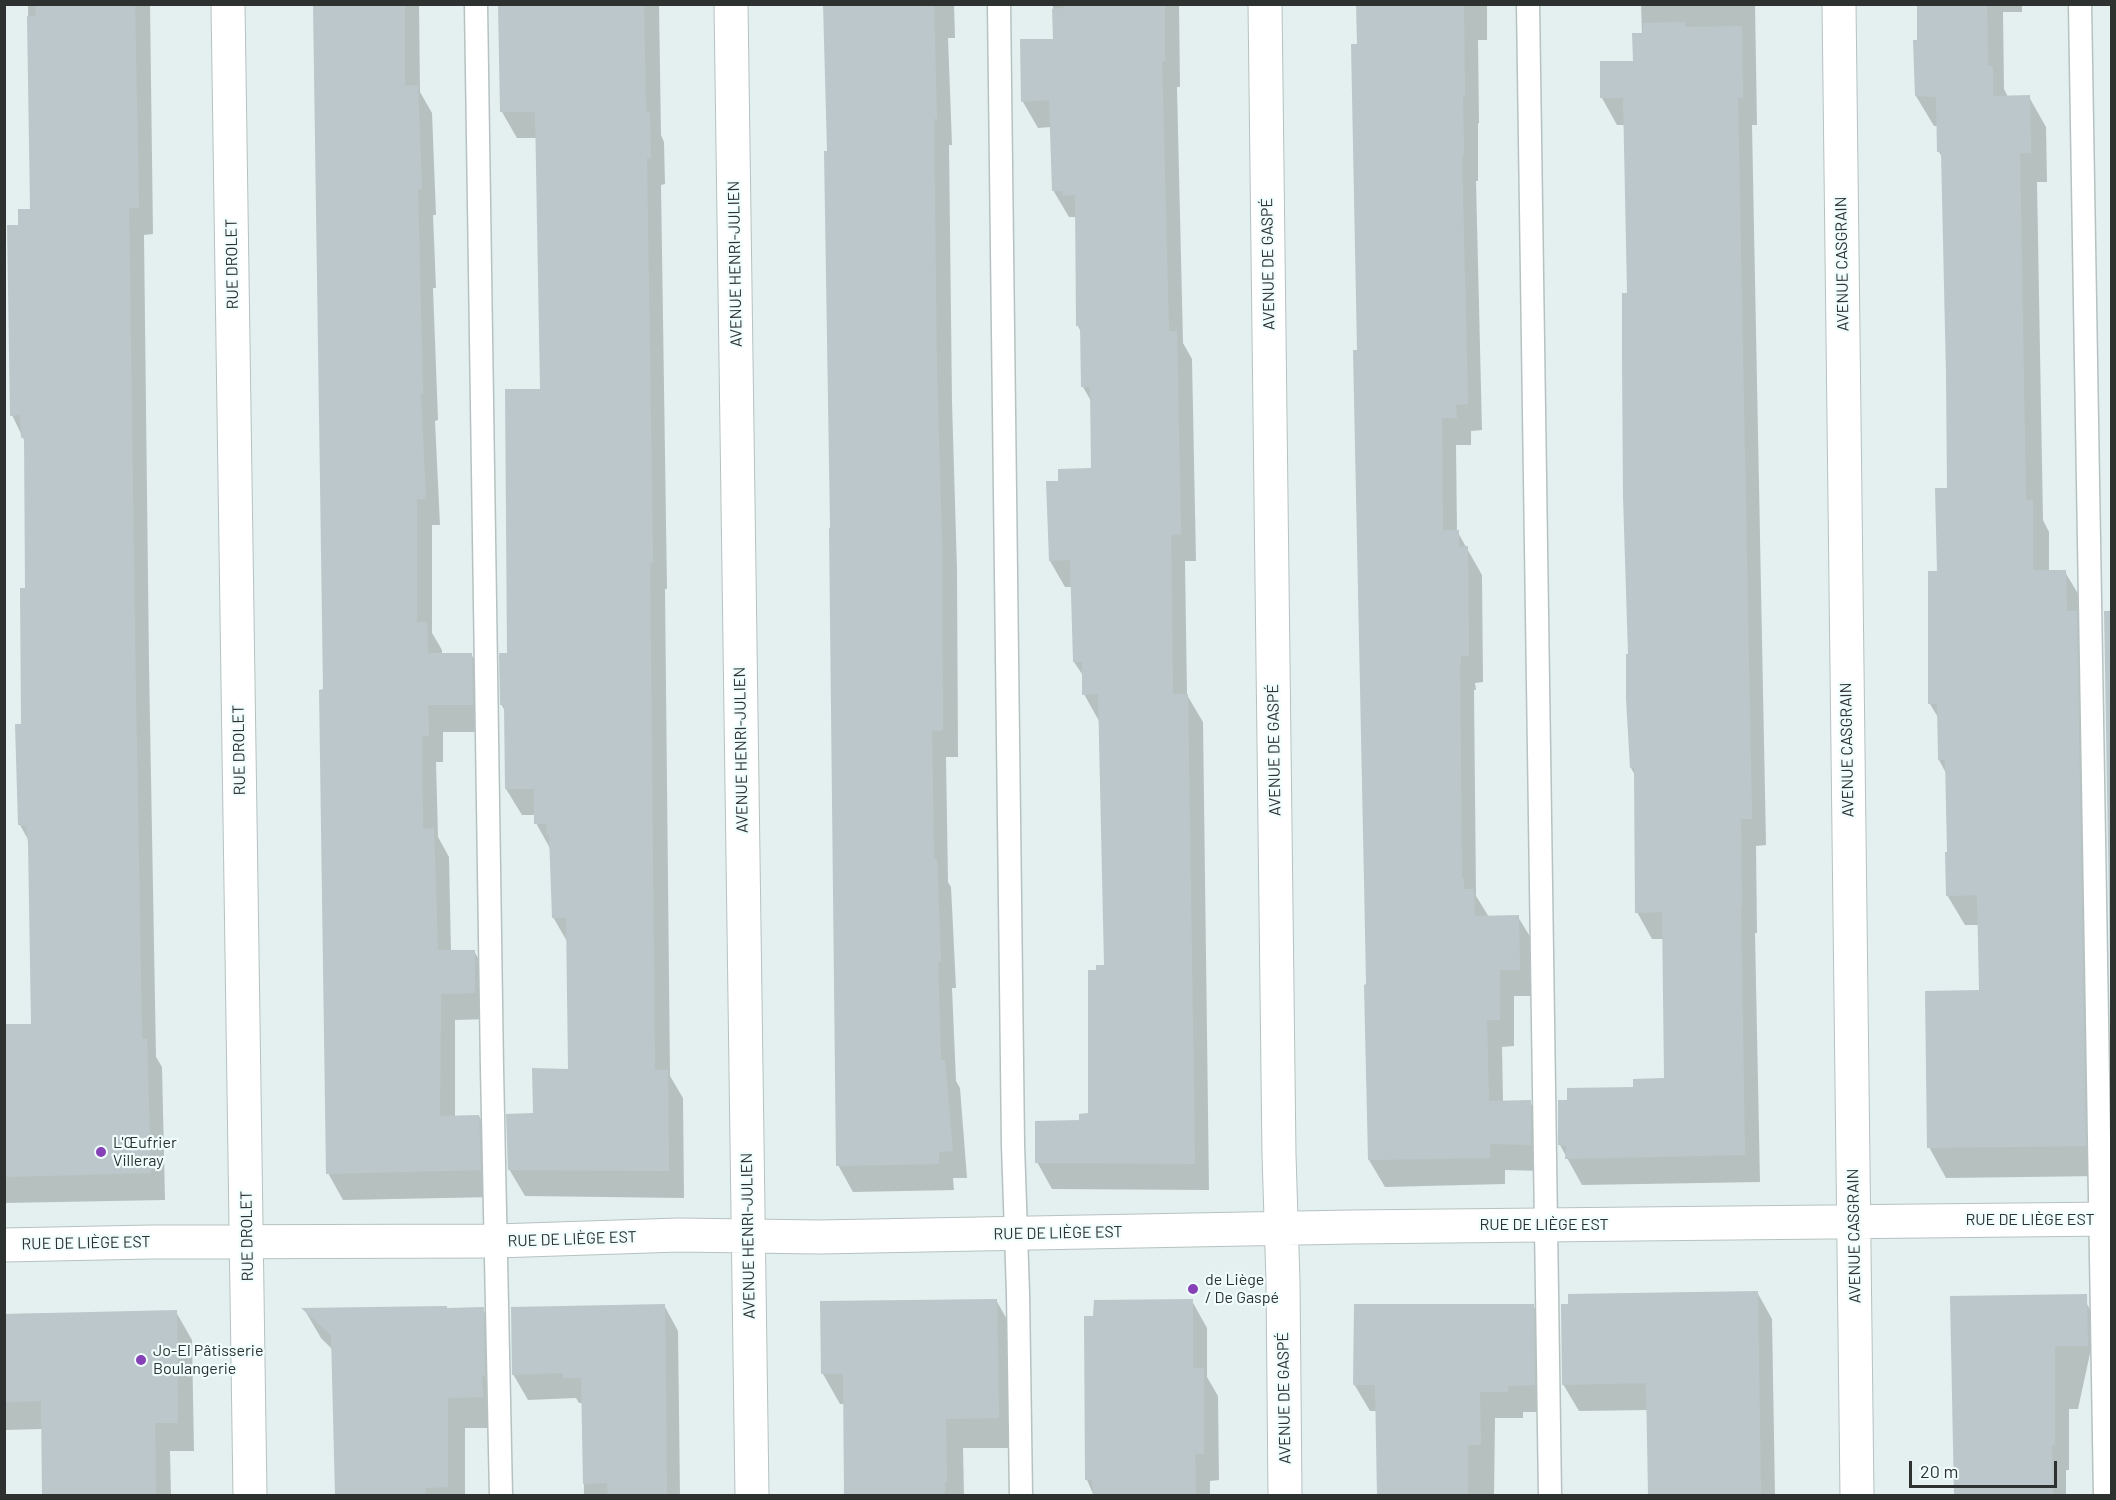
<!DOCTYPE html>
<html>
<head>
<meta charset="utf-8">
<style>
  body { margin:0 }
  #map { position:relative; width:2116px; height:1500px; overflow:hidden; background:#e3f0ef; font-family:Barlow,sans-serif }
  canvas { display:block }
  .frame { position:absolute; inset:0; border:6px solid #2d3231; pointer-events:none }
  .scale { position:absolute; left:1909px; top:1461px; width:148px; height:27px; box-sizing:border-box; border:3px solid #2d3231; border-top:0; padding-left:8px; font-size:18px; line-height:21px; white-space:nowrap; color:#2d3231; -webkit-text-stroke:4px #f0fdfd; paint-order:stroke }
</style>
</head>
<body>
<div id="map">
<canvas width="2116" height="1500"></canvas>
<div class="frame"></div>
<div class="scale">20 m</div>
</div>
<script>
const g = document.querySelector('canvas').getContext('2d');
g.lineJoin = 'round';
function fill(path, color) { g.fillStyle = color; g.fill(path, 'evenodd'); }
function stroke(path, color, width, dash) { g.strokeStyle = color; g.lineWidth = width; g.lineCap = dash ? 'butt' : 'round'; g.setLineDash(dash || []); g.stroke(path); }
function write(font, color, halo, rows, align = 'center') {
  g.font = font + ' Barlow,sans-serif'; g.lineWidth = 4.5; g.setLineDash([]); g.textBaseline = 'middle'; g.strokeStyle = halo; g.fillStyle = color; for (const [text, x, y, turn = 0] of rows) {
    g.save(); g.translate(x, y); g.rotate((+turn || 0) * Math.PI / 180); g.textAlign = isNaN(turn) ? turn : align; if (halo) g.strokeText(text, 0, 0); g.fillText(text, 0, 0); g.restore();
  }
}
fill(new Path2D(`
  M28,4H150L153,234L144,235L149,664L156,1057L162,1067L165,1200L4,1203V1026L32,1025L29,841L20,825L27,589L25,442L12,415L20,227L31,210Z
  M315,4H419L420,92L432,113L436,215H433L436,288H433L438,420L435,421L440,525H432V633L442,650V655L471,654L487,681L488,732H443V762H436L438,837L449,857L451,952L474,951L489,978L490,1019L455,1020V1117L479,1116L494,1143L495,1197L343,1200L328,1173L324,691Z
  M499,4H659L661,135L664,142L665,184L661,185L667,589H665L670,1076L683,1098L684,1198L525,1196L509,1169L535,1114L570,1071L568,943L553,917L551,850L536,823L535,815H522L506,789L505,712L502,705L501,654H508L541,391L537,138H517L502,112Z
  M826,4H954L955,38H948L952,145H949L952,402L957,570L958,757H946L948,882L951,887L956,988H952L956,1081L960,1088L967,1178H953L954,1190L853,1192L838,1165L829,153Z
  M1053,4H1179L1180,87H1177L1183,343L1192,359L1196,561H1185L1187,695L1203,722L1209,1190L1052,1189L1037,1162L1080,1121L1090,1115L1097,972L1106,966L1099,721L1084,694V677L1074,662L1072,587H1065L1050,561L1059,482L1093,469L1091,401L1083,387L1082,334L1078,326L1076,217H1069L1053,190L1051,127L1038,128L1023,102L1054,41Z
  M1357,4H1487V40H1478L1479,123H1478V181H1476L1482,430L1471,431V445H1456L1457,531L1482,575L1483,682L1475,683L1476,690H1474L1476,896L1489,917H1518L1534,943V996H1514V1046L1502,1047L1503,1102H1530L1545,1128L1546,1171L1505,1170V1184L1385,1187L1369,1160L1365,986H1368L1359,352Z
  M1641,4H1755L1757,125H1752L1766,845L1756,846L1757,933H1755L1760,1182L1582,1185L1560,1145L1634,1088L1666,1080L1664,939H1652L1637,912L1635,775L1631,768L1630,655L1629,294L1625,125H1617L1602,98L1601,63L1634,62L1642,34Z
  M1918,4H2022V12H2003L2004,89L2008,97H2029L2046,127L2047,182H2037L2043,520L2049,532V572H2065L2083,602L2102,1176L1946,1178L1929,1147L1980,992L1979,925H1965L1947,895L1949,853L1946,773L1939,760V719L1930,704L1938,572L1949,490L1943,159L1939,152L1938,126H1934L1916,96Z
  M1757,1292L1772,1319L1775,1496H1649L1648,1410L1579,1411L1563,1384Z
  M2082,1296L2097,1321L2078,1409H2069V1470H2066V1496H1955Z
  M996,1300L1013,1330L1015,1448H963L964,1496H845L844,1404H840L823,1374Z
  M1192,1301L1207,1328V1377L1218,1396L1219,1480L1210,1481V1496H1094L1087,1480L1095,1317Z
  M664,1305L678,1331L680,1496H584L583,1403H579L576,1398L528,1400L513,1374Z
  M1533,1305L1548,1332L1549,1412H1523V1418H1495L1494,1496H1378L1377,1411H1370L1354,1384Z
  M304,1309H483L500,1340L499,1428H465V1496H336L333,1350L321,1338Z
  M176,1312L192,1340L194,1451H170L171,1496H43L42,1429L4,1430V1314Z`), '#0003');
fill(new Path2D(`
  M35,4H135L139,208H129L135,637L142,1039H147L151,1173L4,1177V1024H31L28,843L26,826L18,825L15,724H21L20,588H25L24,437L21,438L20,415L10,416L7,225H18V209H30L27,16H36Z
  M313,4H405V86L418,85L422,189H418L423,394H421L426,499H417V622H427L428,653H472L473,705H428L429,736H422L423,829L434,828L438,950H475V993L441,994L440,1116L479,1115L481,1170L326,1174L319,690L323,689Z
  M498,4H644L646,111L650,113L651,158H647L653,563H650L655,1070H668L669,1171L508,1170L506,1114L533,1113L532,1068L568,1069L566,918H552L549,835H546L547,824H534V789H505L504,705H500L499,653H507L505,389H540L535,112H500Z
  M823,4H934L937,119H934L937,374L942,542L943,730L932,731L934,859H937L941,962H938L941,1060H945L953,1151L939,1152V1164L836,1166L829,528H830L824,151H827Z
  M1064,4H1165V61H1162L1169,331H1177L1181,534L1171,535L1173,694H1188L1195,1164L1035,1163V1121L1079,1120V1114L1088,1113V970H1096V965H1104L1098,694L1082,695V662H1073L1070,560L1049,561L1046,481H1058V469L1091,468L1090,387H1081L1080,326H1076L1075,195L1063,196L1062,191H1052L1049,100L1021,102L1020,39H1053L1052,9L1063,8Z
  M1356,4H1464L1465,96L1463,97L1464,155H1462L1468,404L1456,405L1457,418H1442L1443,530H1459V547L1468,546L1469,656H1461V664H1460L1462,879L1464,878V889H1474L1475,916L1519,915L1520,970H1500V1020H1487L1489,1101L1531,1100V1145L1490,1144V1158L1368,1160L1364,985L1366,984L1364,881L1353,350H1357L1351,44H1357Z
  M1917,4H1987L1988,66H1993V96L2030,95L2031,153H2020L2026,500H2033V570H2066L2067,611H2077L2086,1146L1927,1148L1925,991L1979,990L1977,895L1946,896L1945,852H1947L1945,760H1938L1937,704H1928V571H1937L1935,488H1947L1946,375L1941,152H1937L1936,97L1915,96L1913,40H1917Z
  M1685,22V27L1742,26L1743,98H1738L1752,819H1741L1742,907H1741L1745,1155L1565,1159L1566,1146L1558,1145V1100H1567V1088L1633,1087V1079L1664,1078L1662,912L1635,913L1634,768H1630L1626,699V654H1628L1623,497L1622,361V293H1627L1623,98H1600V61H1633L1632,33H1643V23Z
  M2104,611H2112V1078Z
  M1758,1291L1761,1496H1648L1646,1383L1562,1385L1561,1304H1568V1294Z
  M2087,1294L2088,1346H2055V1445H2052L2053,1496H1954L1950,1296Z
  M997,1299L999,1418L946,1419L947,1482H945V1496H844L843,1374H821L820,1301Z
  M1193,1299V1368H1204V1454H1195L1196,1496H1093L1092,1480H1085L1084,1316H1093L1094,1300Z
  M665,1304L667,1496H608L607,1483L583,1484L581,1378H563V1373L512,1375L511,1307Z
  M1354,1304H1534L1535,1385L1508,1386V1392H1480L1481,1445H1468V1496H1377L1375,1385H1353Z
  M447,1306V1308L484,1307L485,1376H482L483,1397L448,1398V1487L425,1488L426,1496H335L331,1335L301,1308Z
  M177,1310L178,1423H155L156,1495L42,1496L41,1401L4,1402V1314Z`), '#bbc7ca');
const lane = new Path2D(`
  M476,4L492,1069L501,1496
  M999,4L1013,1145L1018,1293L1021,1496
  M1528,4L1550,1496
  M2080,4L2105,1496`);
const street = new Path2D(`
  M228,4L250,1496
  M731,4L752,1496
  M1265,4L1279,1155L1283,1281L1285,1496
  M1839,4L1857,1496
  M4,1245L151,1242L496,1241L679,1235L819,1237L1352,1227L2112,1219`);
stroke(lane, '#b6c2c1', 25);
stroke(street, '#b6c2c1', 35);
stroke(lane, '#fff', 22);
stroke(street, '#fff', 33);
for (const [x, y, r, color] of [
  [101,1152,6,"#8541b5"],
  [1193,1289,6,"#8541b5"],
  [141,1360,6,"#8541b5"]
]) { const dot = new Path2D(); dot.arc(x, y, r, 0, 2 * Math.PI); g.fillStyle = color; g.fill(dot); stroke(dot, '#f0fdfd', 2); }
write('16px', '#2d3231', '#f0fdfd', [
  ["RUE DROLET",232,264,-91],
  ["AVENUE HENRI-JULIEN",735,264,-91],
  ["AVENUE DE GASPÉ",1268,264,-91],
  ["AVENUE CASGRAIN",1842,264,-91],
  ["RUE DROLET",239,750,-91],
  ["AVENUE HENRI-JULIEN",741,750,-91],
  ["AVENUE DE GASPÉ",1274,750,-91],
  ["AVENUE CASGRAIN",1847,750,-91],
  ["RUE DE LIÈGE EST",2030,1220],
  ["RUE DE LIÈGE EST",1544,1225],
  ["RUE DE LIÈGE EST",1058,1233,-1],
  ["RUE DROLET",247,1236,-91],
  ["AVENUE HENRI-JULIEN",748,1236,-91],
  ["AVENUE CASGRAIN",1854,1236,-91],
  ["RUE DE LIÈGE EST",572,1239,-2],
  ["RUE DE LIÈGE EST",86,1243,-1],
  ["AVENUE DE GASPÉ",1284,1398,-91]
]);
write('16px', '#2d3231', '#f0fdfd', [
  ["L'Œufrier",113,1143],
  ["Villeray",113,1161],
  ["de Liège",1205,1280],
  ["/ De Gaspé",1205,1298],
  ["Jo-El Pâtisserie",153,1351],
  ["Boulangerie",153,1369]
], 'left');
</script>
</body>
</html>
